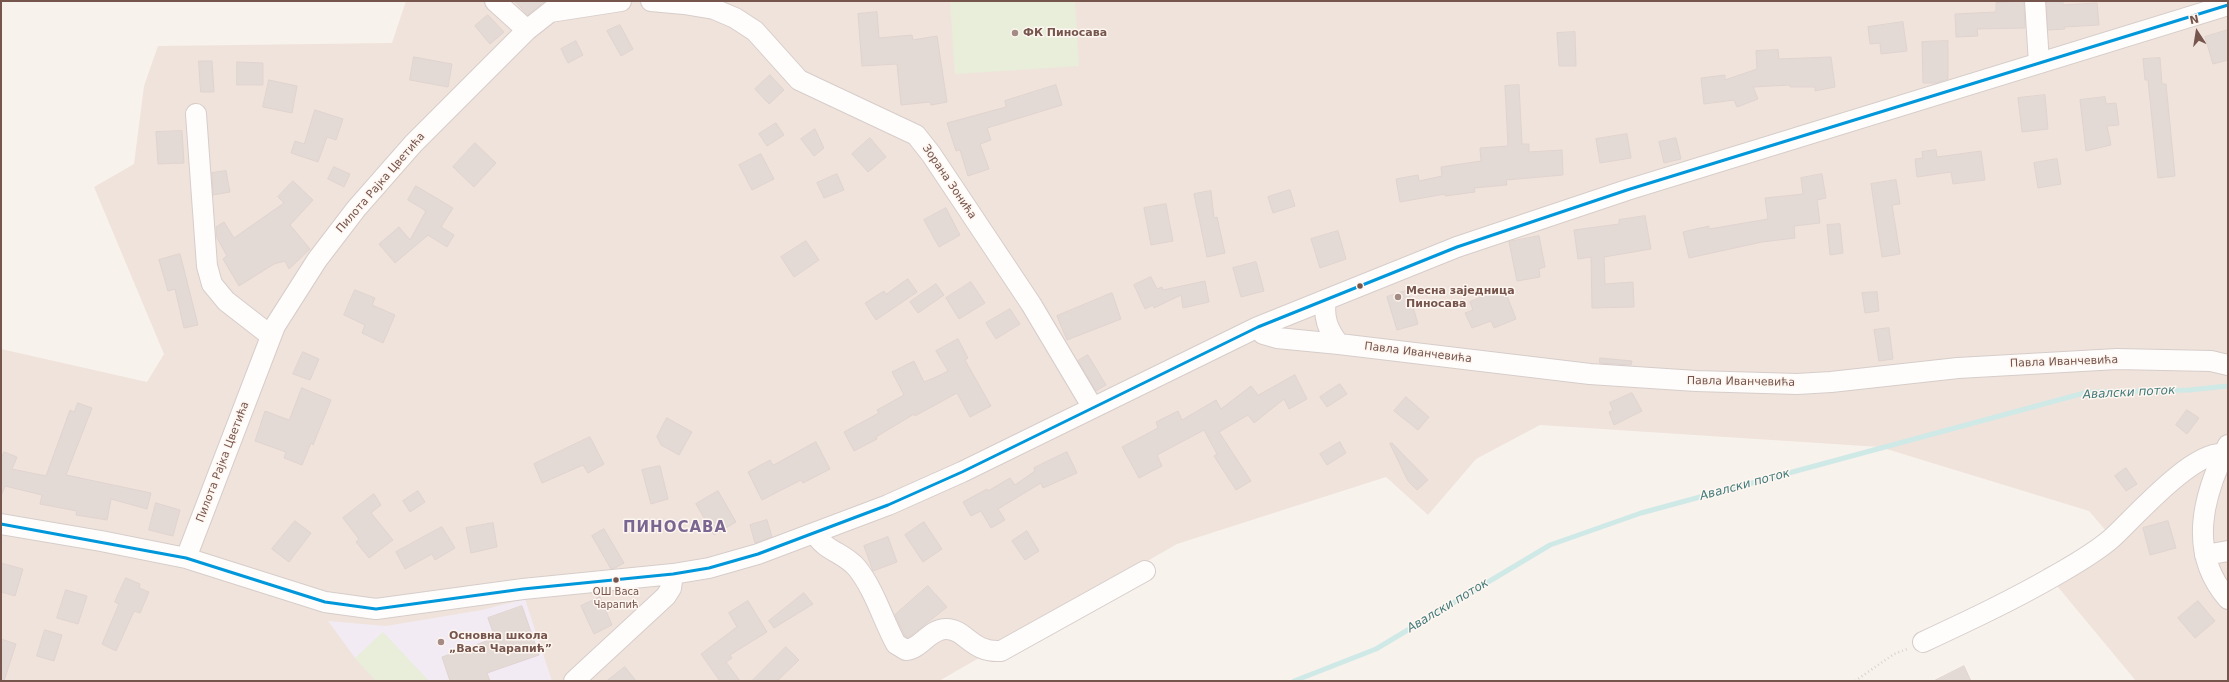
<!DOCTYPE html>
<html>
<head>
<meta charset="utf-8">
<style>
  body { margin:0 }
  #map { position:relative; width:2229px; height:682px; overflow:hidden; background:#f8f2ed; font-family:"DejaVu Sans",sans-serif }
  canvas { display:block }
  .frame { position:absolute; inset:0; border:2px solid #76554d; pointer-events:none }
  .north { position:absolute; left:2177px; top:12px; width:40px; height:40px; -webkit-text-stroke:3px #fef6f0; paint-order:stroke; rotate:348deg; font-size:11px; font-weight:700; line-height:16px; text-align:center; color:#76554d }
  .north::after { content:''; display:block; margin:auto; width:14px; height:18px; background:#76554d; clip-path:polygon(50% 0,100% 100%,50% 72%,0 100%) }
</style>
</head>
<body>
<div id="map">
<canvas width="2229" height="682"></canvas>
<div class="frame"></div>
<div class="north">N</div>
</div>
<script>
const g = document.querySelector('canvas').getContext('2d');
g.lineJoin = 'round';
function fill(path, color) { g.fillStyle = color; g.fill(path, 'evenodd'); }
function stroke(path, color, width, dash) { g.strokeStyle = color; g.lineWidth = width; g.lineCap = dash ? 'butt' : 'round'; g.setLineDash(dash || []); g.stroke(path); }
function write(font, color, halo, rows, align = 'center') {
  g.font = font + ' "DejaVu Sans",sans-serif'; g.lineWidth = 3; g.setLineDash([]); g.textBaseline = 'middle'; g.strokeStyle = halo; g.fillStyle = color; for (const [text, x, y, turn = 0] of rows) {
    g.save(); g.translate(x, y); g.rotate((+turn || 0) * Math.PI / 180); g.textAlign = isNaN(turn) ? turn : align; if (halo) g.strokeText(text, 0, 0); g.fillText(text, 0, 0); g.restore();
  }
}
fill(new Path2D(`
  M406,1H2228V681H2136L2043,569L2112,538L2089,511L1880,447L1540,425L1476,459L1428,515L1386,477L1177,544L939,681H1V349L147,382L164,354L94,187L134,164L144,86L158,46L392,43Z`), '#f0e3db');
fill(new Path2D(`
  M525,599L552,681H376L355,658L328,621L386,626L482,610Z`), '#f2ebf4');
fill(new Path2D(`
  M950,1H1075L1079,66L955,74Z
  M383,632L429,681H376L355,658Z`), '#e8eed9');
stroke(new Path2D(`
  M1294,681L1376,649L1550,545L1641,513L2088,392L2189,390L2228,386`), '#cfe9e7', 5);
const building = new Path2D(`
  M515,1H545L528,15Z
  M2047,1H2063V5L2097,3L2099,25L2064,27L2065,29L2048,30Z
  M2024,2L2025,28L1977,29L1978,36L1956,37L1955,14L1996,12V3Z
  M877,12L879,38L912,35L913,40L937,36L947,102L931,105L930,102L901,105L897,64L862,66L858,14Z
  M488,15L504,32L490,44L475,26Z
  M1903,22L1907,51L1881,54L1880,43L1870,44L1868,27Z
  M620,25L633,49L621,56L607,31Z
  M2228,30V60L2213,64L2205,37Z
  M1575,32L1576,66H1559L1557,33Z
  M576,41L583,55L568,63L561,49Z
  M1948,41V79L1936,83H1923L1922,42Z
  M1778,50L1779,59L1831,57L1835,87L1815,91V87H1790V85L1753,87L1758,99L1737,107L1734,100L1704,104L1701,78L1725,75V80L1757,69L1756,51Z
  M414,57L452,64L448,87L410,80Z
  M2160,58L2162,84H2166L2175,176L2158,178L2148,80H2145L2143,59Z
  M199,61H212L214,92H201Z
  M237,62L263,63V85H237Z
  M770,75L784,90L769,104L755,89Z
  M269,80L297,86L292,113L263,107Z
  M1056,85L1062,105L987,128L991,140L980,144L989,169L968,176L960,150L956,151L947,123L1006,107L1005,101Z
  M1519,85L1522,144H1529V152L1562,150L1563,175L1506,180L1507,185L1474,188L1475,192L1445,196V194L1400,202L1396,179L1418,175L1419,181L1442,176L1441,167L1481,161L1480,148L1508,146L1505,86Z
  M2045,95L2048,129L2022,132L2018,98Z
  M2105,97L2106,104L2116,103L2119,125L2107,126L2111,145L2086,151L2080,100Z
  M315,110L343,119L336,140L327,137L318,162L291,153L295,141L304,144Z
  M776,123L784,135L767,146L759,134Z
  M815,129L824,148L814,156L801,139Z
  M182,131L184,163L158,164L156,132Z
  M1627,134L1631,158L1600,163L1596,139Z
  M870,138L886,157L868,172L852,154Z
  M1676,138L1681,159L1664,163L1659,142Z
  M475,143L496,163L474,187L453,167Z
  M1936,150L1937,157L1981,151L1985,180L1953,184L1951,172L1917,177L1915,159L1923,158L1922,152Z
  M761,154L774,179L752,190L739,165Z
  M2057,159L2061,184L2038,188L2034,163Z
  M334,167L350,174L344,187L328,179Z
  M226,171L230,192L213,195L212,173Z
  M837,174L844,190L824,198L817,183Z
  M1822,174L1826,198L1817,200L1820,223L1794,226L1795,238L1762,242L1689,258L1683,232L1709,226V229L1768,219L1765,198L1803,194L1801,178Z
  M1896,180L1900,204L1892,205L1900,254L1882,257L1871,184Z
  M293,181L313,200L290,225L310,249L289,269L285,261L274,264L239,286L223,259L227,256L217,238L216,227L224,222L234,238L284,203L278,197Z
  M416,186L453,208L441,227L454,235L447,247L428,235L395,263L379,244L399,227L410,240L426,211L408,200Z
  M1290,190L1295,206L1273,213L1268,197Z
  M1211,191L1214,218L1217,217L1225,253L1207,257L1194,194Z
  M1166,204L1173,241L1151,245L1144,208Z
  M946,208L960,235L939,247L924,220Z
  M1645,216L1651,249L1604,257L1605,284L1633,282L1634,307L1592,308L1591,257L1578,259L1574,230L1619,224V220Z
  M1840,224L1843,253L1830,255L1827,225Z
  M1338,231L1346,259L1320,268L1311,239Z
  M1539,236L1545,267L1539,269L1540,277L1517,281L1509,242Z
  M806,241L819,260L794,277L781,257Z
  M180,254L198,325L184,328L175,289L168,291L159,260Z
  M1256,262L1264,291L1241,297L1233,268Z
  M1151,277L1157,289L1162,287L1163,290L1205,281L1209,302L1183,308L1181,295L1154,308L1153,305L1145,309L1134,285Z
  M908,279L917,292L876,320L865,303L884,291L886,294Z
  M971,282L985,303L959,319L946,298Z
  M936,284L944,295L918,313L910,302Z
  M1504,288L1516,319L1494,328L1491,321L1472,328L1465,313L1473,310L1470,302Z
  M355,290L375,298L372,305L395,315L383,343L362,333L365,325L344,315Z
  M1408,290L1418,324L1397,330L1387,297Z
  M1877,292L1879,311L1865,313L1862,293Z
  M1112,293L1121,319L1067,340L1057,316Z
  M1010,309L1020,324L996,339L986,323Z
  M1889,328L1893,359L1879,361L1874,330Z
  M958,339L968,358L965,360L991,406L970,417L957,393L915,416L914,414L876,437L877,439L854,451L844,432L879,413L877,410L904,395L892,372L914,361L924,382L936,377L948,371L936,351Z
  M303,352L319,359L310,380L293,374Z
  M1088,355L1106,385L1096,391L1078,361Z
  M1600,358L1632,361L1631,365L1600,363Z
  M1295,375L1307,399L1289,409L1284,399L1254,423L1248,415L1219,432L1251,481L1236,490L1214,456L1217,454L1204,430L1157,455L1162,466L1139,478L1122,447L1158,428L1156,422L1178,411L1182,420L1216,400L1221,409L1251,386L1258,395Z
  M1340,384L1347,394L1327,407L1320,397Z
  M302,388L331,400L313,445L311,443L302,465L284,458L286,452L255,441L265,411L289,420Z
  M1632,393L1642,411L1614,425L1609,412L1613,410L1610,403Z
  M1406,397L1429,417L1418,430L1394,411Z
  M78,403L92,408L66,475L151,493L147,509L111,499L107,520L76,515L77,511L40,504L42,495L5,486L1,496V458L4,452L17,457L12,469L46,476L70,410L74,412Z
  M2187,410L2199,418L2187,434L2176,425Z
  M667,418L692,432L679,455L661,445L657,437Z
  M590,437L604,464L588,473L583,465L542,483L534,464Z
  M816,442L830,469L803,483L801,480L762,500L748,472L770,460L773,465Z
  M1340,442L1346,453L1327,465L1320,454Z
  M1392,443L1428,480L1417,490L1408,481L1390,444Z
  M1067,452L1077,473L1043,488L1041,483L998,509L1005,520L991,528L981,511L971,516L963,502L987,489L988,491L1010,478L1015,485L1035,471L1034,468Z
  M660,466L668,499L651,504L642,470Z
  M2126,468L2137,484L2126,491L2115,476Z
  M418,491L425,502L410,512L403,501Z
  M718,491L736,522L714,535L696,504Z
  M374,494L381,505L371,513L393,540L369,558L356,542L359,539L343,518Z
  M156,503L180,510L173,536L149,530Z
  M767,520L772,537L755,543L750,525Z
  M295,521L311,533L289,562L272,549Z
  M2168,521L2176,548L2150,555L2143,528Z
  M924,522L942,549L923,562L905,535Z
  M493,523L497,547L471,553L466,528Z
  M442,527L455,548L435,560L432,554L405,569L396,552Z
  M604,529L624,563L615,568L611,569L592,536Z
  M1027,531L1039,551L1025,560L1012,541Z
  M888,537L897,562L873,571L864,546Z
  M1,563L23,569L15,596L1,592Z
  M126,578L140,584L139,588L149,592L140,613L134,611L116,651L102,644L119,604L115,602Z
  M928,586L947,607L908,638L905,636L895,615Z
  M66,590L87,596L78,624L57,618Z
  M804,593L813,604L774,628L769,621Z
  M600,597L612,625L594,634L581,606Z
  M748,601L767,632L730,655L732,658L726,662L740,681H720L701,654L737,627L729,613Z
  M2198,601L2215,621L2195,638L2178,618Z
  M522,606L539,655L487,673L490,681H450L442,657L495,638L488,618Z
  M45,630L62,635L54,661L37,656Z
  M1,639L16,644L4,681H1Z
  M786,647L799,660L777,681H752Z
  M1964,666L1971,681H1934Z
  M625,667L636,681H607Z`);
fill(building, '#e4dad5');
stroke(building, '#e1d4d0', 1);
const minor = new Path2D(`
  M495,1L527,30
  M651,1L684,4L714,9L735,18L755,31L799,80L916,135L931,154L1031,304L1093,408
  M2035,1L2039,63
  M550,12L621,1
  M196,114L207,266L212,284L226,301L271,336
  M1326,300C1323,318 1328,330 1339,344
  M1258,327L1263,334L1277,338L1339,344L1590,374L1696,381L1797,384L1831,382L1958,368L2117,359L2211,361L2228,365
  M2228,445C2203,495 2187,552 2228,599
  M1,524L101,541L186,558L325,602L376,609L523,589L673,574L709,568L758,554L888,505L962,472L1258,327L1457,247L1627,190L2228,5
  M815,533C824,551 845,553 857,568C874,589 883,620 896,644L906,650C921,649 929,629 946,629C966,629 971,653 1001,651L1145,571
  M2205,555L2228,551
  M186,558L275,326L317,260L356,209L413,144L527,30L564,1
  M1923,642C1968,621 2013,600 2056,575C2075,564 2095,553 2112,538C2134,518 2193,450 2224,454
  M574,681L666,596L671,588L673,574`);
stroke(minor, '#d6cdca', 22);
stroke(new Path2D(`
  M1855,681L1894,654L1907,649`), '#dad1d0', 2.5, [1, 3]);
stroke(minor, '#fefdfc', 20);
stroke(new Path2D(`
  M1,524L186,558L325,602L376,609L523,589L673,574L709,568L758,554L888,505L962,472L1258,327L1457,247L1627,190L2228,5`), '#0098da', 3);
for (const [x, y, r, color] of [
  [1015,33,4,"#a48c85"],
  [1360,286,3.5,"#76554d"],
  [1398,297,4,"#a48c85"],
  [616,580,3.5,"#76554d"],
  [441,642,4,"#a48c85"]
]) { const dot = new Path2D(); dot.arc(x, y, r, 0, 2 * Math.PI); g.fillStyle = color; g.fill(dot); stroke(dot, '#fef6f0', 1.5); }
write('10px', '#76554d', '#fef6f0', [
  ["ОШ Васа",616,592],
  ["Чарапић",616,605]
]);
write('bold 11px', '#76554d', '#fef6f0', [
  ["ФК Пиносава",1023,33],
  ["Месна заједница",1406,291],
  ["Пиносава",1406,304],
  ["Основна школа",449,636],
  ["„Васа Чарапић”",449,649]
], 'left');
write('11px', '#76554d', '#fef6f0', [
  ["Зорана Зонића",949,182,56],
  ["Пилота Рајка Цветића",381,183,-49],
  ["Павла Иванчевића",1418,353,7],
  ["Павла Иванчевића",2064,362,-2],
  ["Павла Иванчевића",1741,382,1],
  ["Пилота Рајка Цветића",223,462,-69]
]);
write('italic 12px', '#417a7a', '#fef6f0', [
  ["Авалски поток",2129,393,-3],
  ["Авалски поток",1745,485,-15],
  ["Авалски поток",1448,606,-31]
]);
g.letterSpacing = '1px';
write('bold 15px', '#7b6691', '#fef6f0', [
  ["ПИНОСАВА",675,528]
]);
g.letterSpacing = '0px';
</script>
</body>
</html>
